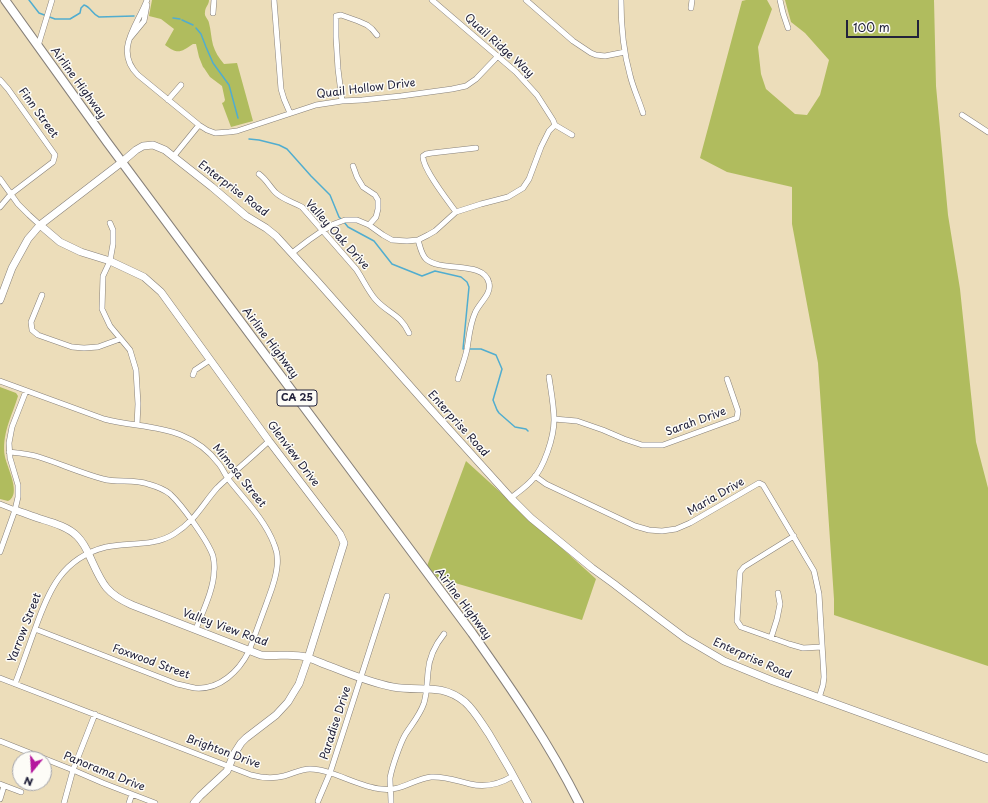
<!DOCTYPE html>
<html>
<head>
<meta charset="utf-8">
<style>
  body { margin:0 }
  #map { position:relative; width:988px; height:803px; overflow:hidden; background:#ecddba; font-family:"Playpen Sans",sans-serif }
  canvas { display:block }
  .north { position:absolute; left:12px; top:751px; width:40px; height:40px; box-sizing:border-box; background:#fdfcf7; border:1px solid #a5a5ac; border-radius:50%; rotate:198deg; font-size:11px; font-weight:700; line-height:16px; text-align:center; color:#22223b }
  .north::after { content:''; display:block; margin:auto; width:14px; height:18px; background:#b5179e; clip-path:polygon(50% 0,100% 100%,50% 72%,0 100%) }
  .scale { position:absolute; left:846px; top:20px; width:73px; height:18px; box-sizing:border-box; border:2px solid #22223b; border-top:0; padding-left:5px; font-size:12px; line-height:14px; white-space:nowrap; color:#22223b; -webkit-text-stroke:3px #fdfcf7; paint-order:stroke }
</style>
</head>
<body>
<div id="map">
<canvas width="988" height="803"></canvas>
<div class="north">N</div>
<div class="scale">100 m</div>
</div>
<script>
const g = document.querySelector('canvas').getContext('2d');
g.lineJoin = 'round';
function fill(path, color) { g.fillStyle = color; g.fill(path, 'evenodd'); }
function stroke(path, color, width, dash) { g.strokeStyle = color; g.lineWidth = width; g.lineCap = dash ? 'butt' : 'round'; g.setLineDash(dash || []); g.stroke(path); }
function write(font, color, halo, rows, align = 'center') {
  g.font = font + ' "Playpen Sans",sans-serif'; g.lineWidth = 3; g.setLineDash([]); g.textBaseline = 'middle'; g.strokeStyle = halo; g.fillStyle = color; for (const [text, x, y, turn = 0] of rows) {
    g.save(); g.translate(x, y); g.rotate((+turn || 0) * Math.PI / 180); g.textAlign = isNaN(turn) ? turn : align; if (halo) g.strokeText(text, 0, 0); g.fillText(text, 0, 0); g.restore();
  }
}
fill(new Path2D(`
  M152,0H209C209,5 205,7 205,12C204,17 208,18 209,23C211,30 211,38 213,45C215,52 219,58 224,64L237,63L253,121L231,127L222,103L224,102L225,100L222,86L210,77L204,68L203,67L199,57L196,44H193C181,52 178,55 165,45L174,29L161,19L149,16Z
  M746,0H767L772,9L758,47L761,74L766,89L795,114L807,115L820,95L829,60L805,33L791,22L785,0H934L936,86L948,215L960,289L976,442L988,488V666L834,615V599L818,363L792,224V187L727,172L700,158L742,1Z
  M0,387L16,393L18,396C12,416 1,435 5,457C7,467 22,495 8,501L0,499Z
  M466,461L596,579L582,620L438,578L427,566Z`), '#b0bc5e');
stroke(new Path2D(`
  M29,0L39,13L55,19H70L80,13L81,8L84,5C91,7 92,14 99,17L134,16
  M173,18L180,19
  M182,20L193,25
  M196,28L201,34L206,47L213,63L229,85L238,118
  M249,139L259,140L279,145L287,149L311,176L330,195L339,217L341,219
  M344,222L348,227L374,241L392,264L422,276L435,271L461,277L467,282L469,287L463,349H481L496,355L502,369L493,400L497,410L499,413L515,427L526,429L528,431`), '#51adcf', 1.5);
const street = new Path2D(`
  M147,0C138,25 113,50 138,75L199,125L207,130L215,133L229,132L237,131L316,105L342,101L362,100L401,96L452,89L466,86L476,79L498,56
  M274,0L281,89L284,99L290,113
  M526,0L573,41L591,53L596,55L605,56L625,52
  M621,0C621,25 623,50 630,75C633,88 639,100 643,113
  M780,0L783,13L788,28
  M691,8L692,0
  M213,13L214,0
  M130,38L144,21L147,5
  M38,46L52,0
  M0,80L8,89L55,155L53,162L11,194L0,207
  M168,100L181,85
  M342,101L338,69L336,37V16L341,15L358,21L367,25L372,29L377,35
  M962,115L988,132
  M555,125L572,135
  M173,157L199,125
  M353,166L357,177L363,187L375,195L378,200V209L376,217L369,225
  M259,174C266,179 270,187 276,193C284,200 293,202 302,207L356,269C363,279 368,291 376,300C389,314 400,314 409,333
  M0,179L18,204L29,215L40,225
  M456,212C448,201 422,168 423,156L426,154L432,153L476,148
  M110,223L113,230V244L110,261L103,276L102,309L110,326L130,350L136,370L138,404L137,425
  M418,240C420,246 421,254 426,259C442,273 484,260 489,283C492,294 479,303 475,313C470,324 469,337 467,349C465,359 461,369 458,379
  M292,253L309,240L322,231L334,224L345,220H357L369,225L383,235L392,240L407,241L418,240L428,235L435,231L456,212L481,204L508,197L523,188L529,179L541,147L549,131L555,125L553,120L537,95L516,72L432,0
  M42,295L31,322L32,330L38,335L72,347L84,348L98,347L120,339
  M193,375L195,370L210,360
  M0,381L104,419C130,426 156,425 181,435C196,441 210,452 219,464C223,469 225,475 229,480C244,499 265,520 274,544C277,551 278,560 277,567C276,579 271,591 267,602C261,618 255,635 249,651C239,671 220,690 195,688C189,687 183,685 177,684L35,629
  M554,419L577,421L603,430L624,439L642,445H663L737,418L738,411L727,379
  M9,452C19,453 30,454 39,457C61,464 81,473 103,479C117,483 133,479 148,484C155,486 164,489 170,494C182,505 208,541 213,556C214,561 215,566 214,571C214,589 202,613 196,629
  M535,476L546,484L635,526L649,530L662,531L676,529L690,523L759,483L763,485L814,571L819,594L824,677L823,685L819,698
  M511,498C518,492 526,487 532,480C544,468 554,437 554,420C554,406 551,391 549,377
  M0,504L15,510
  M794,536L744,567L740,572L737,621L741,627L789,644L803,648L822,647
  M0,552L15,510L18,497V485L10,458L9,443L12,427L26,391
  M771,638L777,619L780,604L778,593
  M0,678L251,775C262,778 272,779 284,776C292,774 301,769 310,769C332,769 358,787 381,789C401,792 413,779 431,777C445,776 457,781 470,784C486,788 500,784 513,776
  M15,684C22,666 28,648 35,629C49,590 62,558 106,547C130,542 153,547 174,534C195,521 202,505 217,488C222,483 228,478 233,473C245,463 257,452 269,441
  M0,741L73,770L103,783L155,803
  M0,784L21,792
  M0,799L4,786
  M318,801L330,773L387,596
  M64,803L73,770L95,714
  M129,803L132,794
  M391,803C391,795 390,786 390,778C392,767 400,744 405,735C412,724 420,715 424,703C427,693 427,683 428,672C429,658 435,645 444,634`);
const secondary = new Path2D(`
  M40,225L60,242L81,252L110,261L144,277L161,292L269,441L340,534L344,543L308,658L299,684L294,692L288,702L276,715L246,738L241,743L234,754L227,771L200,796L194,803
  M0,300L12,268L28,239L40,225L122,162L136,150L143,146L153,145L165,150L212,187L246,216L266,228L276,236L318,282L427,405L511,498L531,518L592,568L614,584L657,617L685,638L724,661L773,681L988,759
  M15,510C24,513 32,516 41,519C54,523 68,527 77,536C83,542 87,550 90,557C102,583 105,593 132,605L261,655C276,657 291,653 306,657C315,660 323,664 332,667C352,675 372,683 393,687C420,692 441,682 465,702C475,711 482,724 489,734C503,757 516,780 528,803`);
const primary = new Path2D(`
  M5,0L107,142L472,633C511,688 549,743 579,803`);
stroke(street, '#87807a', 6);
stroke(secondary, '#87807a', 8);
stroke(primary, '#87807a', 10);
stroke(street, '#fff', 5);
stroke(secondary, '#fff', 7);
stroke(primary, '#fff', 8);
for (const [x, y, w] of [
  [297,398,40]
]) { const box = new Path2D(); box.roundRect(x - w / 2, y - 8, w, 16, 3); g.fillStyle = '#fdfcf7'; g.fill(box); stroke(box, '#22223b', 1); }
write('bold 10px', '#22223b', null, [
  ["CA 25",297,398]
]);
write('11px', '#22223b', '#fdfcf7', [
  ["Quail Ridge Way",499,46,42],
  ["Airline Highway",78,83,54],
  ["Quail Hollow Drive",366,89,-7],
  ["Finn Street",38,113,54],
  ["Enterprise Road",233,189,37],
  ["Valley Oak Drive",337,235,48],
  ["Airline Highway",270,343,53],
  ["Sarah Drive",696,422,-20],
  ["Enterprise Road",458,424,48],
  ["Glenview Drive",293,454,53],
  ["Mimosa Street",239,476,51],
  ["Maria Drive",716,497,-30],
  ["Airline Highway",463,604,53],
  ["Yarrow Street",25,628,-69],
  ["Valley View Road",225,628,20],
  ["Enterprise Road",752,659,24],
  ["Foxwood Street",151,662,20],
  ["Paradise Drive",336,723,-72],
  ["Brighton Drive",223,752,20],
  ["Panorama Drive",104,772,22]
]);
</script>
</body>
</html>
